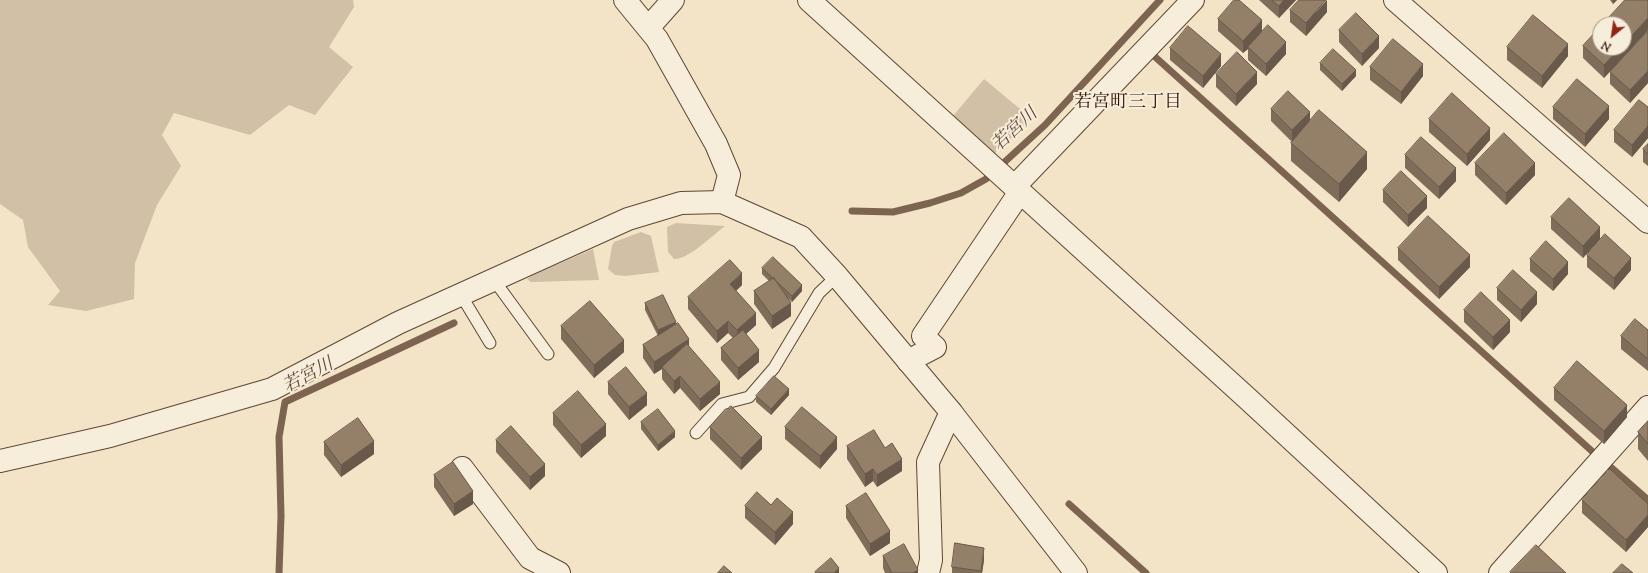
<!DOCTYPE html>
<html>
<head>
<meta charset="utf-8">
<style>
  body { margin:0 }
  #map { position:relative; width:1648px; height:573px; overflow:hidden; background:#f3e4c7; font-family:"Sorts Mill Goudy",serif }
  canvas { display:block }
  .north { position:absolute; left:1592px; top:16px; width:40px; height:40px; box-sizing:border-box; background:#f7eddb; border:1px solid #a69585; border-radius:50%; rotate:210deg; font-size:11px; font-weight:700; line-height:16px; text-align:center; color:#2d1103 }
  .north::after { content:''; display:block; margin:auto; width:14px; height:18px; background:#8f2418; clip-path:polygon(50% 0,100% 100%,50% 72%,0 100%) }
</style>
</head>
<body>
<div id="map">
<canvas width="1648" height="573"></canvas>
<div class="north">N</div>
</div>
<script>
const g = document.querySelector('canvas').getContext('2d');
g.lineJoin = 'round';
function fill(path, color) { g.fillStyle = color; g.fill(path, 'evenodd'); }
function stroke(path, color, width, dash) { g.strokeStyle = color; g.lineWidth = width; g.lineCap = dash ? 'butt' : 'round'; g.setLineDash(dash || []); g.stroke(path); }
function write(font, color, halo, rows, align = 'center') {
  g.font = font + ' "Sorts Mill Goudy","Noto Serif JP",serif'; g.lineWidth = 4; g.setLineDash([]); g.textBaseline = 'middle'; g.strokeStyle = halo; g.fillStyle = color; for (const [text, x, y, turn = 0] of rows) {
    g.save(); g.translate(x, y); g.rotate((+turn || 0) * Math.PI / 180); g.textAlign = isNaN(turn) ? turn : align; if (halo) g.strokeText(text, 0, 0); g.fillText(text, 0, 0); g.restore();
  }
}
fill(new Path2D(`
  M0,0H353L354,7L329,47L353,67L315,115L289,105L250,135L174,113L162,135L181,166L157,205L135,263L134,299L86,311L48,305L60,291L28,247L23,220L0,204Z
  M984,79L1031,118L1015,135L994,154L953,116Z
  M676,223L725,226C713,235 688,260 674,259L668,252L667,227Z
  M641,232L651,236L659,272L626,276L615,275L608,269L612,246L614,242Z
  M593,249L599,280L531,282L527,279L533,275Z`), '#d1c0a6');
stroke(new Path2D(`
  M1153,55L1594,453
  M852,211L893,212L930,203L961,193L986,179L1045,125L1160,0
  M1607,464L1648,500
  M1069,504L1146,573
  M279,573L281,516L279,437L285,402L454,323`), '#7c6450', 7);
const service = new Path2D(`
  M494,280L548,354
  M461,295L490,343
  M696,433L722,404L749,397L774,368L819,293L837,276`);
const minor = new Path2D(`
  M625,0L657,39L716,144L729,175L722,202
  M809,0L1248,399L1436,573
  M1395,0L1648,222
  M649,27L673,0
  M1014,187L1193,0
  M908,361L935,347L923,336L1020,192
  M462,468L530,558L559,573
  M928,573L931,560L928,462L951,412
  M1500,573L1648,407`);
const tertiary = new Path2D(`
  M0,461L110,436L272,389L398,323L628,219L681,203L722,202L801,237L837,276L951,412L1076,573`);
stroke(service, '#5e4634', 13);
stroke(minor, '#5e4634', 24);
stroke(tertiary, '#5e4634', 24);
stroke(service, '#f7eddb', 11);
stroke(minor, '#f7eddb', 22);
stroke(tertiary, '#f7eddb', 22);
fill(new Path2D(`
  M1259,0H1296L1279,18Z
  M1610,0H1617L1613,4Z
  M1648,0V30L1604,78L1583,58V46Z
  M1290,10L1327,12L1306,36L1290,22Z
  M1218,19L1262,32L1286,54L1266,76L1248,60V49L1243,53L1218,31Z
  M1339,30L1379,48L1362,66L1339,42Z
  M1648,31V83L1630,103L1610,84V72Z
  M1507,47L1568,56L1542,88L1507,60Z
  M1170,48L1221,66L1203,88L1170,60Z
  M1320,63L1356,76L1342,91L1320,70Z
  M1370,67L1423,76L1401,104L1370,80Z
  M1216,74L1257,84L1236,106L1216,87Z
  M1553,107L1609,119L1585,147L1553,119Z
  M1648,107V138L1632,157L1614,142V130Z
  M1271,109L1310,122L1367,169L1339,202L1291,161V143L1292,142L1271,121Z
  M1429,119L1490,140L1467,166L1429,132Z
  M1648,144V166L1643,162V149Z
  M1405,155L1456,181L1439,199L1405,168Z
  M1475,163L1535,175L1506,205L1475,175Z
  M1383,190L1427,208L1408,227L1383,202Z
  M1551,217L1600,239L1583,258L1551,229Z
  M1398,248L1470,267L1439,299L1398,260Z
  M1587,255L1631,270L1614,290L1587,267Z
  M1530,259L1568,274L1553,291L1530,271Z
  M762,268L802,291L792,302L788,298L791,316L772,329L754,304V291L769,281L762,274Z
  M742,285L736,291L756,325L746,334L759,362L738,380L721,360V348L733,338L728,333L717,343L688,309V297Z
  M1497,288L1537,304L1521,322L1497,300Z
  M645,303L676,324L689,347L720,394L700,411L680,388L674,394L662,379V369L654,374L643,358V345L658,336L645,310Z
  M1464,310L1510,332L1493,350L1464,322Z
  M561,326L624,352L594,378L561,339Z
  M1648,330V371L1621,349V336Z
  M608,382L647,405L629,420L608,394Z
  M1554,388L1627,417L1604,444L1554,400Z
  M789,395L771,415L756,402V396Z
  M553,413L606,436L581,458L553,425Z
  M1648,421V461L1638,449V432Z
  M641,422L675,437L658,451L641,429Z
  M710,427L762,449L741,470L710,439Z
  M785,427L837,449L820,469L785,439Z
  M496,440L545,476L530,490L496,452Z
  M324,442L374,454L341,477L324,455Z
  M847,446L885,448L902,471L877,487L873,481L865,487L847,459Z
  M434,475L473,504L454,516L434,487Z
  M1582,500L1648,504V527L1626,552L1582,513Z
  M745,506L793,524L775,545L745,518Z
  M846,506L890,543L870,556L846,518Z
  M883,556L918,573H885L883,568Z
  M984,560L982,573H952V567Z`), '#7f6d5a');
fill(new Path2D(`
  M1284,0H1296L1279,18V6Z
  M1327,0V12L1306,36V23Z
  M1613,0H1617L1613,4Z
  M1648,18V30L1604,78V65L1620,48H1624V44Z
  M1262,20V32L1248,47V49L1243,53V41Z
  M1379,36V48L1362,66V54Z
  M1286,42V54L1266,76V64Z
  M1568,44V56L1542,88V76Z
  M1221,54V66L1203,88V76Z
  M1423,64V76L1401,104V92Z
  M1356,70V76L1342,91V84Z
  M1648,71V83L1630,103V90Z
  M1257,72V84L1236,106V94Z
  M1609,106V119L1585,147V134Z
  M1310,112V124L1292,142V130Z
  M1648,126V138L1632,157V145Z
  M1490,128V140L1467,166V154Z
  M1367,152V169L1339,202V184Z
  M1535,163V175L1506,205V193Z
  M1456,168V181L1439,199V187Z
  M1427,196V208L1408,227V215Z
  M1600,227V239L1583,258V246Z
  M1470,255V267L1439,299V287Z
  M1631,258V270L1614,290V278Z
  M1568,262V274L1553,291V279Z
  M742,273V285L730,296V284Z
  M802,285V291L792,302V296Z
  M1537,292V304L1521,322V310Z
  M791,303V316L772,329V316Z
  M756,313V325L737,342V330Z
  M1510,320V332L1493,350V337Z
  M728,321V333L717,343V331Z
  M676,322V328L658,336V330Z
  M689,339V351L662,367V369L654,374V362Z
  M624,340V352L594,378V365Z
  M759,350V362L738,380V368Z
  M680,376V388L674,394V381Z
  M720,382V394L700,411V399Z
  M789,389V395L771,415V409Z
  M647,393V405L629,420V407Z
  M1627,405V417L1604,444V431Z
  M606,424V436L581,458V445Z
  M675,431V437L658,451V445Z
  M762,437V449L741,470V458Z
  M837,437V449L820,469V456Z
  M374,441V454L341,477V465Z
  M902,459V471L877,487V475Z
  M545,464V476L530,490V477Z
  M873,469V481L865,487V474Z
  M473,491V504L454,516V504Z
  M793,512V524L775,545V532Z
  M1648,515V527L1626,552V540Z
  M890,531V543L870,556V544Z
  M984,548V560L982,573H981Z
  M839,568V573H834Z
  M918,570V573H913Z`), '#68594a');
const building = new Path2D(`
  M1234,0H1239L1262,20L1243,41L1218,19Z
  M1272,0H1284L1279,6Z
  M1299,0H1326L1306,23L1290,10Z
  M1625,0H1648V18L1624,44V24H1603Z
  M1356,13L1379,36L1362,54L1339,30Z
  M1533,15L1568,44L1542,76L1507,47Z
  M1268,25L1286,42L1266,64L1248,47Z
  M1188,26L1221,54L1203,76L1170,48Z
  M1600,27V48H1620L1604,65L1583,46Z
  M1648,31V71L1630,90L1610,72Z
  M1393,39L1423,64L1401,92L1370,67Z
  M1333,49L1356,70L1342,84L1320,63Z
  M1237,52L1257,72L1236,94L1216,74Z
  M1577,79L1609,106L1585,134L1553,107Z
  M1288,91L1310,112L1292,130L1271,109Z
  M1452,93L1490,128L1467,154L1429,119Z
  M1639,100L1648,107V126L1632,145L1614,130Z
  M1319,110L1367,152L1339,184L1291,143Z
  M1504,133L1535,163L1506,193L1475,163Z
  M1421,137L1456,168L1439,187L1405,155Z
  M1648,144V154L1643,149Z
  M1401,171L1427,196L1408,215L1383,190Z
  M1569,198L1600,227L1583,246L1551,217Z
  M1428,216L1470,255L1439,287L1398,248Z
  M1605,234L1631,258L1614,278L1587,255Z
  M1546,241L1568,262L1553,279L1530,259Z
  M773,257L802,285L792,296L762,268Z
  M730,260L742,273L730,284L756,313L737,330L728,321L717,331L688,297Z
  M1513,270L1537,292L1521,310L1497,288Z
  M774,278L791,303L772,316L754,291Z
  M1481,292L1510,320L1493,337L1464,310Z
  M663,295L676,322L658,330L645,303Z
  M590,301L624,340L594,365L561,326Z
  M1635,319L1648,330V359L1621,336Z
  M678,323L689,339L654,362L643,345Z
  M743,330L759,350L738,368L721,348Z
  M687,344L720,382L700,399L680,376L674,381L662,367Z
  M1577,361L1627,405L1604,431L1554,388Z
  M626,367L647,393L629,407L608,382Z
  M774,376L789,389L771,409L756,396Z
  M578,391L606,424L581,445L553,413Z
  M731,406L762,437L741,458L710,427Z
  M802,407L837,437L820,456L785,427Z
  M658,409L675,431L658,445L641,422Z
  M358,418L374,441L341,465L324,442Z
  M1648,421V444L1638,432Z
  M511,426L545,464L530,477L496,440Z
  M874,430L885,448L892,443L902,459L877,475L873,469L865,474L847,446Z
  M453,462L473,491L454,504L434,475Z
  M1610,469L1648,504V515L1626,540L1582,500Z
  M757,492L771,505L777,498L793,512L775,532L745,506Z
  M866,493L890,531L870,544L846,506Z
  M955,543L984,548L981,571L952,567Z
  M904,544L918,570L913,573H892L883,556Z
  M1536,545L1566,573H1511L1510,572Z
  M831,558L839,568L834,573H816L815,572Z
  M1622,564L1633,573H1613Z
  M724,566L732,573H718Z`);
fill(building, '#947f69');
stroke(building, '#68594a', 1);
write('18px', '#2d1103', '#f7eddb', [
  ["若宮町三丁目",1128,104]
]);
write('italic 18px', '#614937', '#f7eddb', [
  ["若宮川",1016,131,-43],
  ["若宮川",309,377,-28]
]);
</script>
</body>
</html>
